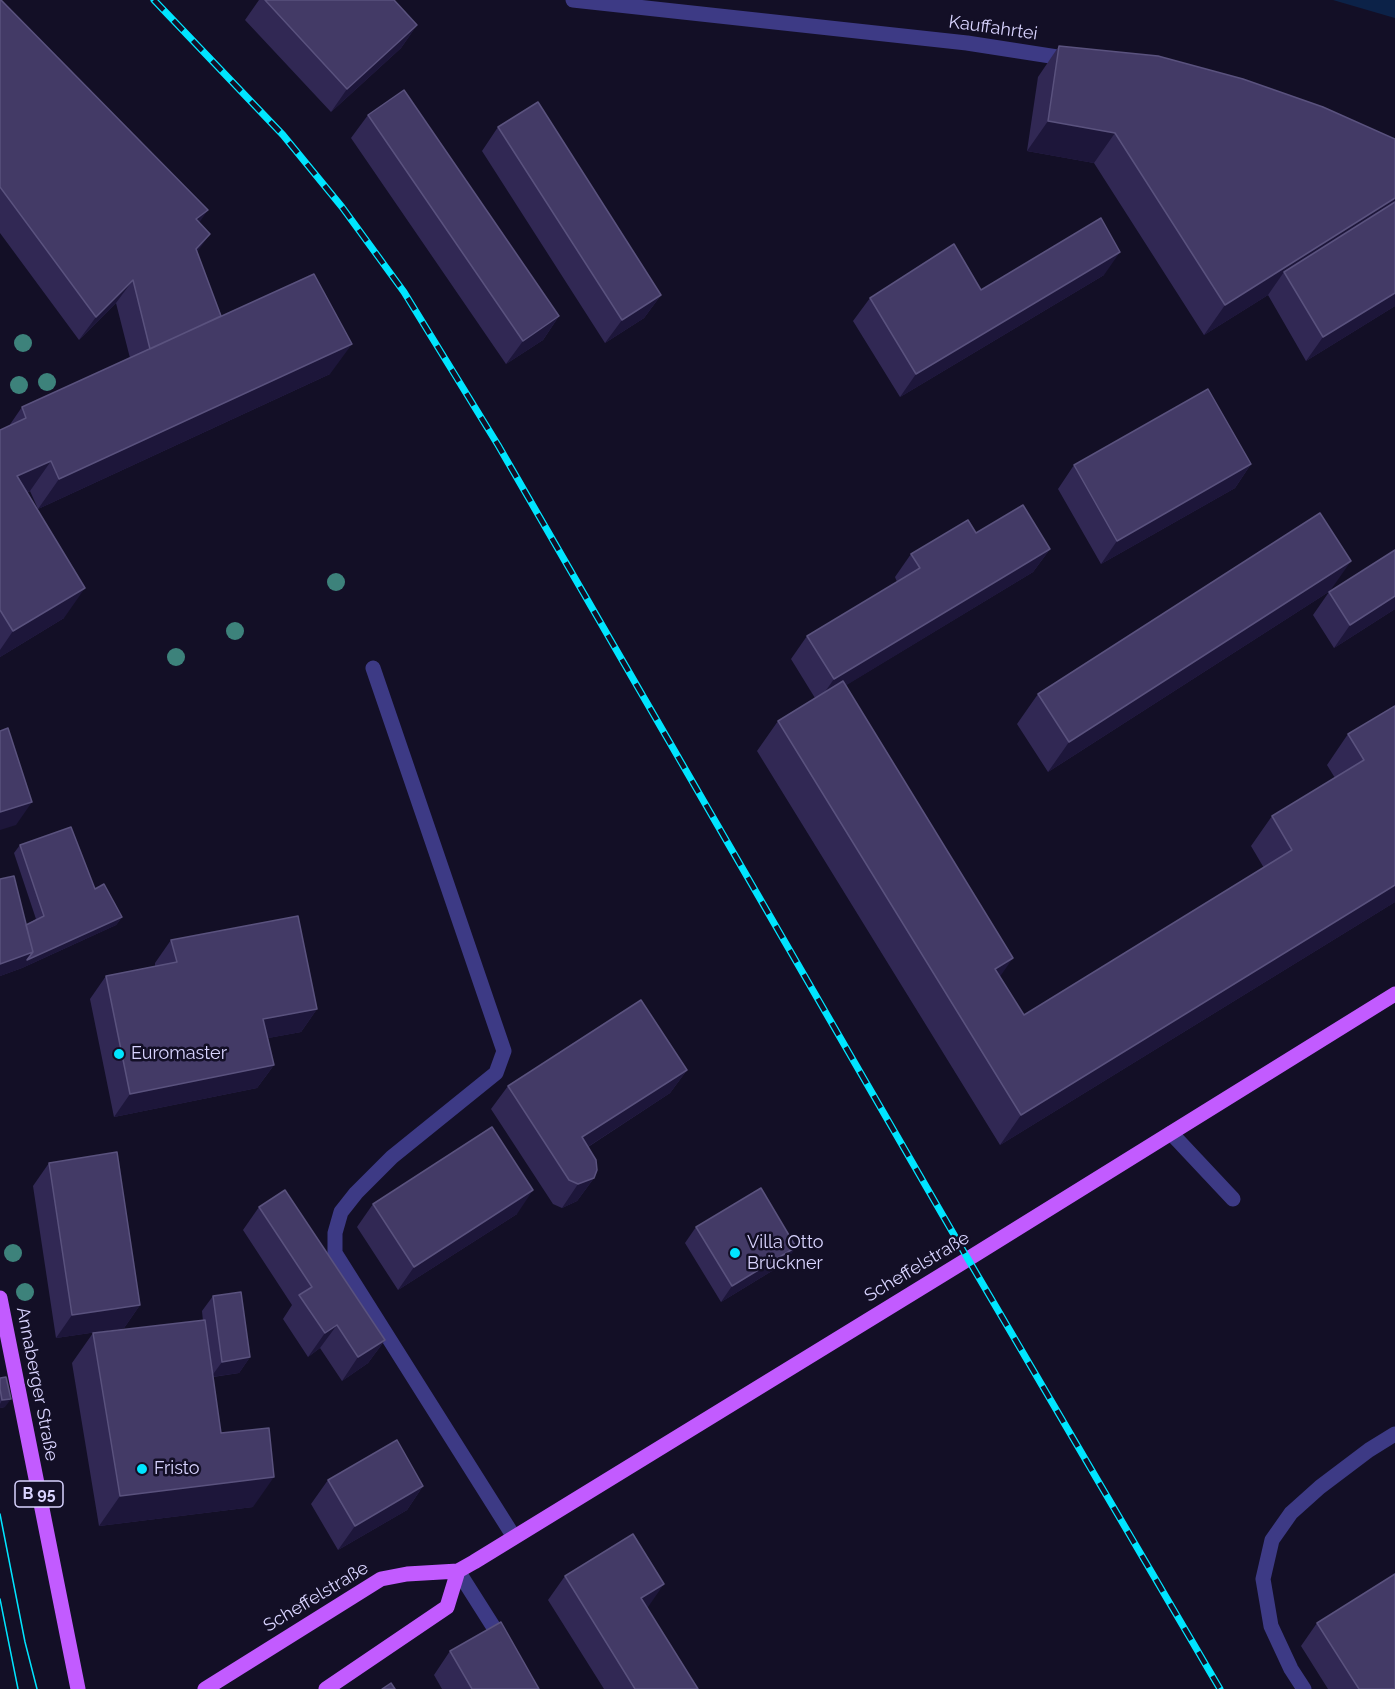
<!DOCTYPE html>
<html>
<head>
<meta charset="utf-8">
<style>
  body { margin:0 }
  canvas { display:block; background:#130f26 }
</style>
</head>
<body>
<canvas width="1395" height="1689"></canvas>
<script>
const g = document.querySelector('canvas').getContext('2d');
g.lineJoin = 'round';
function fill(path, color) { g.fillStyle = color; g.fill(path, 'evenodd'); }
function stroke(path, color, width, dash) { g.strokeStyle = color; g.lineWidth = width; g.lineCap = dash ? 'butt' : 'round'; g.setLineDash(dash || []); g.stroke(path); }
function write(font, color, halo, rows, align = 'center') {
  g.font = font + ' Raleway,sans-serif'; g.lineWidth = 5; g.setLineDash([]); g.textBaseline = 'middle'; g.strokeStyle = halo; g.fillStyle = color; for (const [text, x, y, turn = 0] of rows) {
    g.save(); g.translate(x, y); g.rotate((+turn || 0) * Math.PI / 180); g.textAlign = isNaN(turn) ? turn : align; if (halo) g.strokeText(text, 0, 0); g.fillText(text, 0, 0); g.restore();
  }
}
fill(new Path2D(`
  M1333,0H1395V18L1388,16Z`), '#0c2248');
stroke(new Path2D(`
  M573,0L967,43L1070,59
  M373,668L504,1051L496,1073L392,1157L356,1193L341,1212L335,1233V1253L514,1537
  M1171,1133L1233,1199
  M458,1571L503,1642
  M1304,1689L1291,1669L1271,1626L1263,1579L1272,1540L1291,1513L1320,1487L1369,1450L1395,1434`), '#3d3a85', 15);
stroke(new Path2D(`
  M0,1298L78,1689
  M205,1689L381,1579L407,1574L458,1571L474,1562L968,1259L1395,994
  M326,1689L447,1607L458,1571`), '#c25bff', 15);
stroke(new Path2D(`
  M0,1514L25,1642L37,1689
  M0,1599L18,1689`), '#00e5ff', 1.5);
const rail = new Path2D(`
  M154,0L283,135L342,207L404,292L498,445L968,1259L1220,1689`);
stroke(rail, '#00e5ff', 7);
stroke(rail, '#130f26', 4.5, [14]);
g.fillStyle = '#3d827b';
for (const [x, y] of [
  [23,343],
  [47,382],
  [19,385],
  [336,582],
  [235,631],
  [176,657],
  [13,1253],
  [25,1292]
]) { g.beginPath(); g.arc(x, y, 9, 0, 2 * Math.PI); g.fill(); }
fill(new Path2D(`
  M0,0L199,223L197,252L221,316L330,374L38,509L30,491L27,493L64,618L0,657V430L9,426L22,407L130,358L116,303L79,340L0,233Z
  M259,0H394L417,25L401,48L331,112L245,20Z
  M1059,46L1395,306L1306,361L1268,295L1204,335L1094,163L1027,151L1038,77Z
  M368,115L559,316L543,340L506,364L351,138Z
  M498,127L661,295L644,318L605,343L482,151Z
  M1104,275L900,397L853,321L870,298L981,290Z
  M1251,464L1235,488L1101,564L1058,489L1074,465Z
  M976,533L1050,549L1033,572L846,685L1000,977L1024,1015L1264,868L1251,846L1272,816L1335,778L1327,765L1348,734L1395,706V902L1000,1145L757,751L778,721L815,698L791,659L807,636L897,582L895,577L911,554Z
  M1395,550V609L1334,648L1313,615L1329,592Z
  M1330,591L1048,772L1017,724L1038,694Z
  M20,845L95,889L122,917L116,925L22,968L0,976V879L26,925L36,919L14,853Z
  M171,940L317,1009L301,1032L268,1038L274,1065L257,1088L114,1117L90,999L106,976L155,966V963Z
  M687,1070L670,1093L588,1147L594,1178L577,1201L562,1208L553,1204L491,1109L508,1086Z
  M49,1163L140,1305L124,1328L56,1338L33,1186Z
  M373,1204L517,1214L398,1290L357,1227Z
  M259,1207L385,1340L368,1363L342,1381L320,1348L308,1357L283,1319L292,1305L243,1230Z
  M696,1227L785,1263L721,1302L685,1243Z
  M213,1296L250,1357L239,1373L213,1377L221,1433L253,1507L99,1526L72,1363L93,1333L203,1321L202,1311Z
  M0,1378L5,1407L0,1408Z
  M328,1480L423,1486L407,1510L338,1550L311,1504Z
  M565,1576L648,1607L647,1608L698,1689H604L548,1600Z
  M1317,1623L1395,1689H1328L1301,1646Z
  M450,1651L539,1689H442L434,1675Z`), '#312854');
fill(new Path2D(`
  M417,25L401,48L331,112L347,89Z
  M1048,121L1115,133L1094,163L1027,151Z
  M1395,198V215L1284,272L1268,295L1204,335L1225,305Z
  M208,210L192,233L196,219Z
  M210,234L193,258L196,249Z
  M1120,252L1104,275L900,397L916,374Z
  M133,280L116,303L79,340L96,317Z
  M1395,293V306L1306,361L1323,337Z
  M661,295L644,318L605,343L622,320Z
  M559,316L543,340L506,364L523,341Z
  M352,344L330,374L38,509L59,479Z
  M51,461L30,491L0,504L17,476Z
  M1251,464L1235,488L1101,564L1117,541Z
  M1050,549L1033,572L817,703L834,679Z
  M1351,561L1330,591L1048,772L1069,742Z
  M85,588L64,618L0,657V650L13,631Z
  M1395,596V609L1334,648L1350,625Z
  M32,802L16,825L0,830V812Z
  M1395,885V902L1000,1145L1021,1115Z
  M122,917L116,925L22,968L0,976V964Z
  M1013,958L992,988L995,969Z
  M317,1009L301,1032L247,1042L263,1019Z
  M274,1065L257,1088L114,1117L130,1094Z
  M687,1070L670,1093L566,1161L582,1137Z
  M594,1178L577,1201L562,1208L578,1184Z
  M533,1190L517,1214L398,1290L414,1267Z
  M796,1247L785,1263L721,1302L732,1286Z
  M140,1305L124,1328L56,1338L72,1315Z
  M337,1325L320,1348L308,1357L325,1333Z
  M385,1340L368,1363L342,1381L358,1357Z
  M250,1357L239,1373L211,1377L222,1362Z
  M11,1399L5,1407L0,1408V1404L2,1400Z
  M274,1477L253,1507L99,1526L120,1496Z
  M423,1486L407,1510L338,1550L355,1526Z
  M664,1584L648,1607L625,1622L641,1598Z`), '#1d163a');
const building = new Path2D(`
  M0,0H1L208,210L196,219L210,234L196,249L221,316L150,349L133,280L96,317L0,187Z
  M265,0H394L417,25L347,89Z
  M1059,46L1158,56L1243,79L1323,107L1395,139V198L1225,305L1115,133L1048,121Z
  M404,90L559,316L523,341L368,115Z
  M538,102L661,295L622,320L498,127Z
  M1395,202V293L1323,337L1284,272Z
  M1101,218L1120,252L916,374L870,298L954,244L981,290Z
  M314,274L352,344L59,479L51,461L17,476L85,588L13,631L0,610V430L26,418L22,407Z
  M1208,389L1251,464L1117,541L1074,465Z
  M1023,505L1050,549L834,679L807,636L920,568L911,554L968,520L976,533Z
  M1320,513L1351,561L1069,742L1038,694Z
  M1395,550V596L1350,625L1329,592Z
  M843,681L1013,958L995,969L1024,1015L1292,850L1272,816L1364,760L1348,734L1395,706V885L1021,1115L778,721Z
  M8,728L32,802L0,812V731Z
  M71,827L95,889L104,884L122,917L27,960L33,952L26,925L44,916L20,845Z
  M14,876L33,952L0,964V879Z
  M298,916L317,1009L263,1019L274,1065L130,1094L106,976L177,962L171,940Z
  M641,1000L687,1070L582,1137L596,1160L597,1170L594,1178L578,1184L569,1180L508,1086Z
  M492,1127L533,1190L414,1267L373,1204Z
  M117,1152L140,1305L72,1315L49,1163Z
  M761,1188L796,1247L732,1286L696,1227Z
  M285,1190L385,1340L358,1357L337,1325L325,1333L299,1295L312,1287L259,1207Z
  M241,1292L250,1357L222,1362L213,1296Z
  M205,1320L221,1433L269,1428L274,1477L120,1496L93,1333Z
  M6,1377L11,1399L2,1400L0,1389V1378Z
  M397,1440L423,1486L355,1526L328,1480Z
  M633,1534L664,1584L641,1598L698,1689H635L565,1576Z
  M1395,1574V1689H1359L1317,1623Z
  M501,1622L539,1689H472L450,1651Z
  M391,1683L395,1689H382Z`);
fill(building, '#433a66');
stroke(building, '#5a527e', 1.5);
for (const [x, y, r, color] of [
  [119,1054,6,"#00e5ff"],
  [735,1253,6,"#00e5ff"],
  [142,1469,6,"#00e5ff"]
]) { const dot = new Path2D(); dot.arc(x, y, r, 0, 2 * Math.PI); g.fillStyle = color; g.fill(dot); stroke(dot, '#130f26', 2); }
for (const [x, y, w] of [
  [39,1494,48]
]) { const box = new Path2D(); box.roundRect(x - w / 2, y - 13, w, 26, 4.5); g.fillStyle = '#130f26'; g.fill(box); stroke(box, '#d9d4ff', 1.5); }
write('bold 16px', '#d9d4ff', null, [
  ["B 95",39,1494]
]);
write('18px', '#d9d4ff', '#130f26', [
  ["Kauffahrtei",993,28,8],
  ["Scheffelstraße",917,1267,-31],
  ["Annaberger Straße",37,1384,79],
  ["Scheffelstraße",316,1597,-31]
]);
write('18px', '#d9d4ff', '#130f26', [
  ["Euromaster",131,1054],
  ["Villa Otto",747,1243],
  ["Brückner",747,1264],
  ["Fristo",154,1469]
], 'left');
</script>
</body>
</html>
